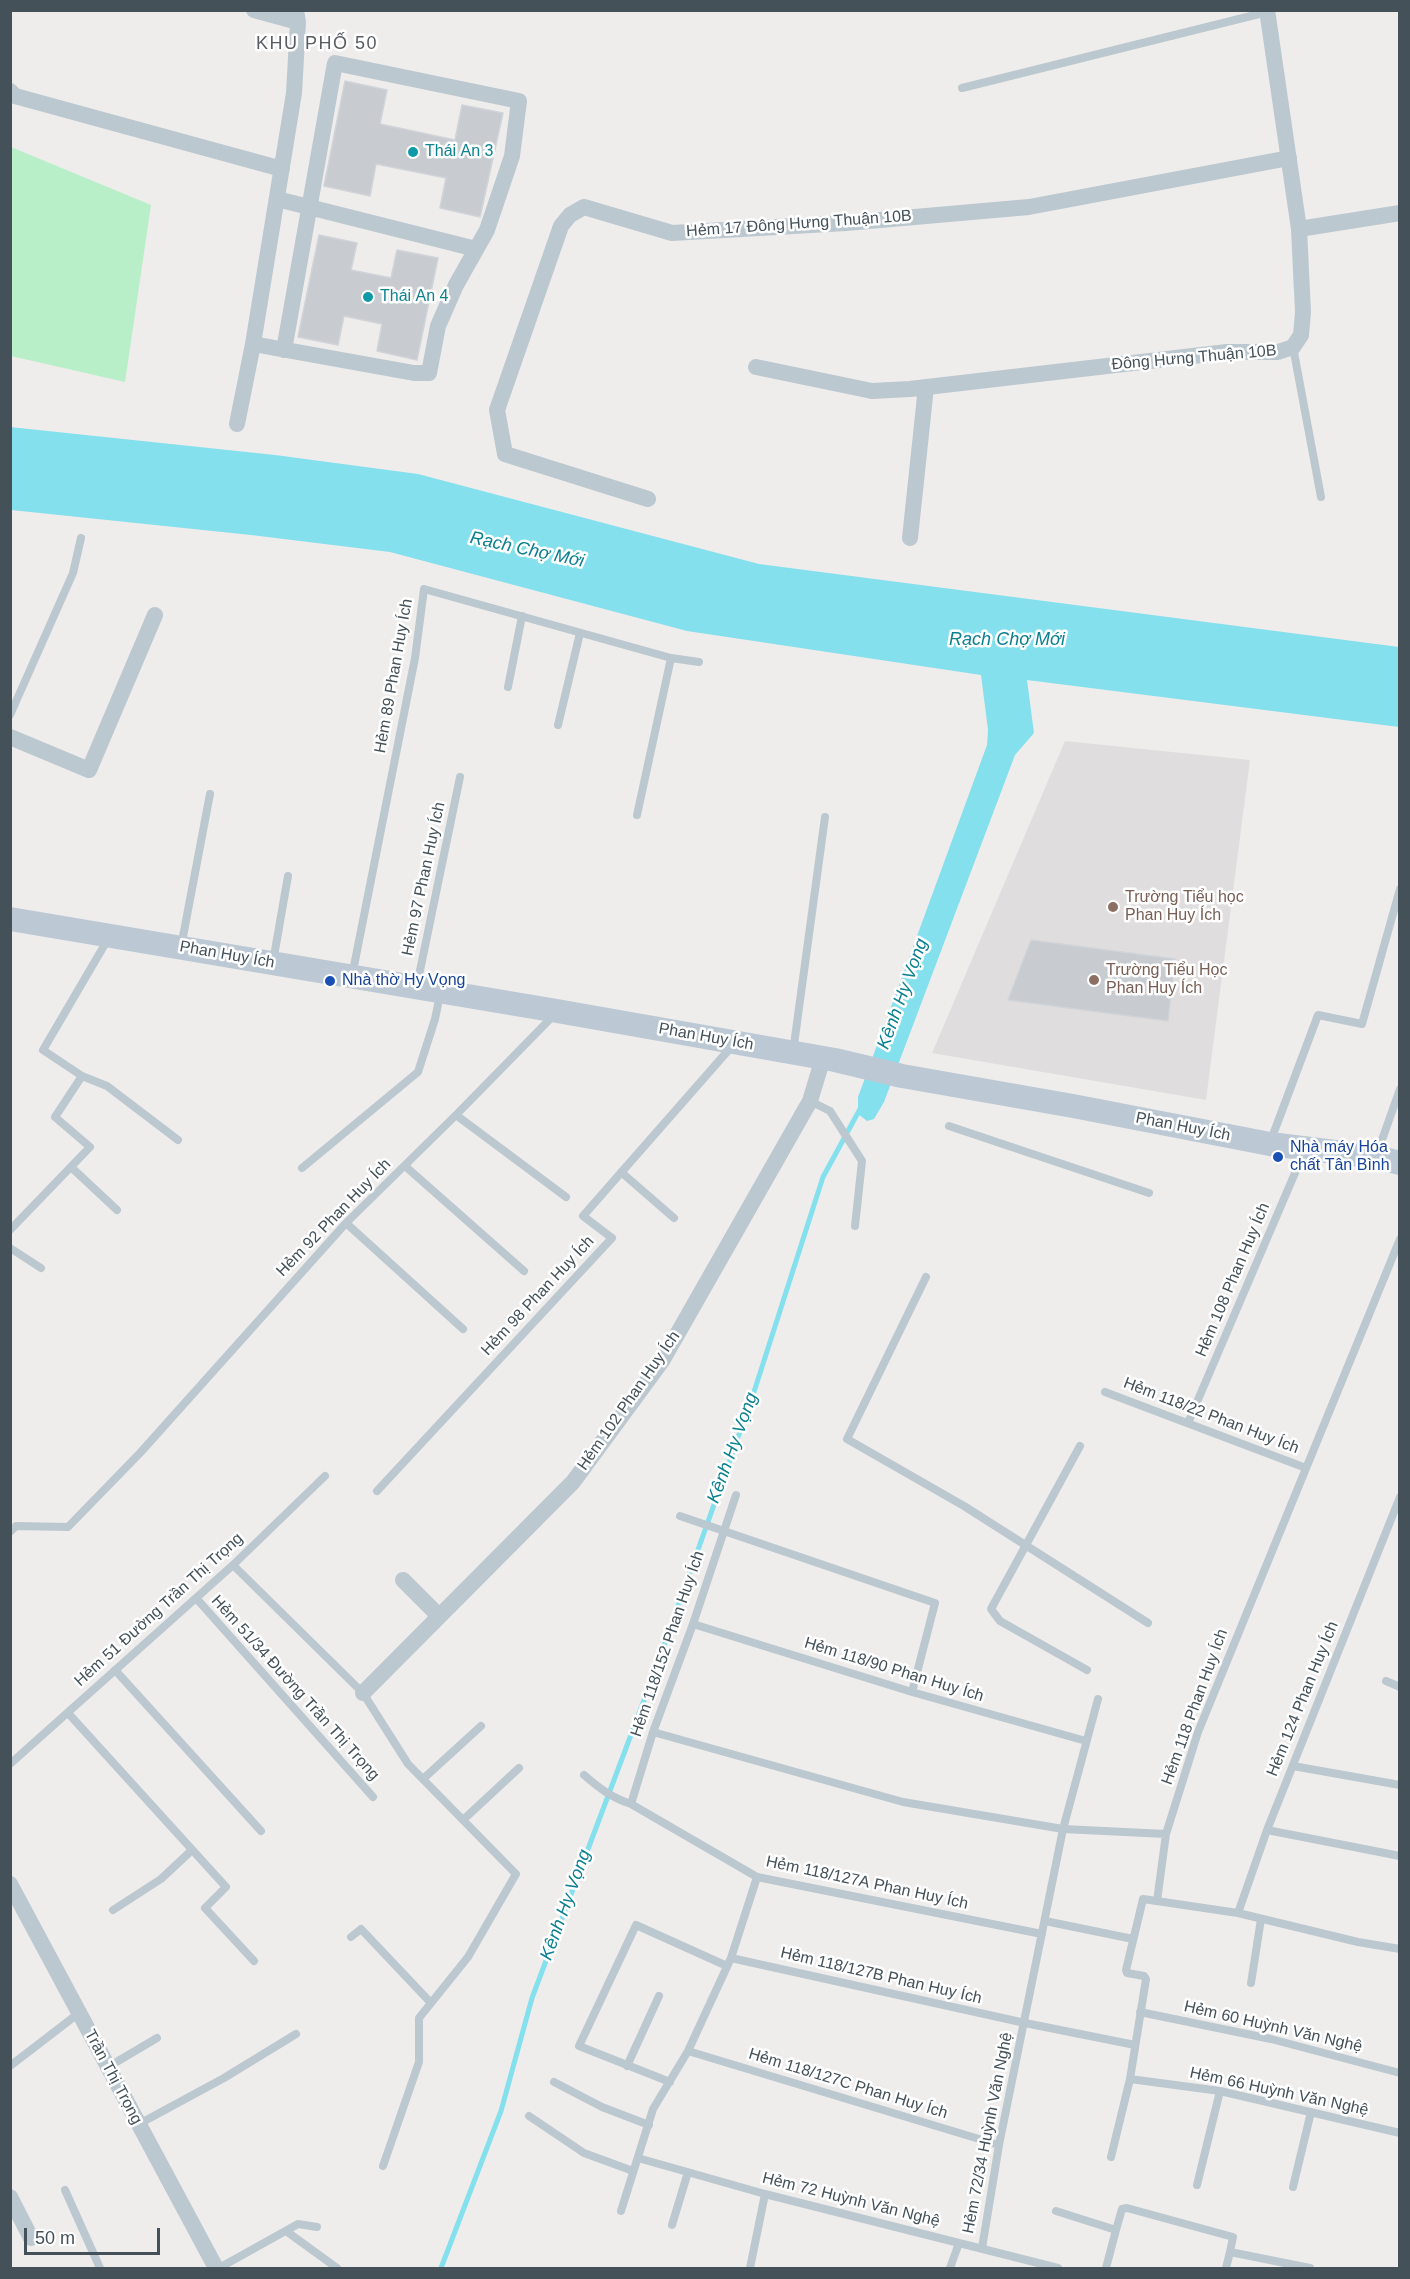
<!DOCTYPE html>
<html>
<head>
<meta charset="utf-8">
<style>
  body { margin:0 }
  #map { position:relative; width:1410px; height:2279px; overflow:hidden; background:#efecec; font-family:Arial,sans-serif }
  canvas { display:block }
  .frame { position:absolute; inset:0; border:12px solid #445159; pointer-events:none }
  .scale { position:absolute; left:24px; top:2228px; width:136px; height:27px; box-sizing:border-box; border:3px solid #445159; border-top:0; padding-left:8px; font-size:18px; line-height:21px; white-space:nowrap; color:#445159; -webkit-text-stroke:4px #fff; paint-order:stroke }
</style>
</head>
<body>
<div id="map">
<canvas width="1410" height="2279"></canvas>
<div class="frame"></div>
<div class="scale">50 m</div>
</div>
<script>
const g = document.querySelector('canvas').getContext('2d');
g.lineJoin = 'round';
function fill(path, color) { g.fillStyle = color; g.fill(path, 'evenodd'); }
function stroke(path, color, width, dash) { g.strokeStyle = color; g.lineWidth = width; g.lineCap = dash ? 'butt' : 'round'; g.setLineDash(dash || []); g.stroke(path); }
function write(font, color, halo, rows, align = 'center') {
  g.font = font + ' Arial,sans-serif'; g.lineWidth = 5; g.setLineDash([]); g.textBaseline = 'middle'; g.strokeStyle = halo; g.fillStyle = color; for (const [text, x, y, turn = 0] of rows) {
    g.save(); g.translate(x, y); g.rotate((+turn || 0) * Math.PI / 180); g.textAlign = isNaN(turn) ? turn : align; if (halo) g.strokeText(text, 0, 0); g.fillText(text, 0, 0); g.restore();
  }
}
fill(new Path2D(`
  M1065,741L1250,760L1206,1100L932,1053Z`), '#e0ddde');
fill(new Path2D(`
  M11,147L151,205L125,382L11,356Z`), '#b8efc8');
fill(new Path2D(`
  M10,427L275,455L418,474L759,564L1399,647V727L1027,680L1034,733L1015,755L884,1102L874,1119L867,1121L858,1114V1097L987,745L988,730L981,675L687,631L390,552L251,535L11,510Z`), '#84e0ed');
stroke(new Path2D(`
  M441,2268L501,2111L532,1998L652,1679L752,1398L823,1177L860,1109`), '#84e0ed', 5);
const building = new Path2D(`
  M345,81L387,90L380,124L455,140L462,105L503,113L480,217L440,208L446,178L376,164L370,196L324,186Z
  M319,235L357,243L351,270L391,278L397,250L438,258L417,360L377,351L382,324L344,316L338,345L298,337Z
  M1031,940L1175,959L1168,1021L1008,1000Z`);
fill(building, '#c8ccd1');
stroke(building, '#d0d3d8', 1.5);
stroke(new Path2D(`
  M962,88L1267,12
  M1293,347L1321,497
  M508,687L522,616
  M10,715L73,573L81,538
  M558,725L580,633
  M637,815L671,658
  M108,939L43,1050L82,1076L107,1086L178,1140
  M181,947L210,794
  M273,962L288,876
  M352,976L415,658L424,589L671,658L699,662
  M417,985L460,777
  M793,1052L825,817
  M810,1101L830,1111L862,1161L855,1226
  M456,1115L566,1197
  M949,1126L1149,1193
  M1271,1140L1318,1015L1362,1024L1400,889
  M1377,1154L1400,1089
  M405,1166L524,1271
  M71,1167L117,1210
  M302,1168L418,1072L435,1019L440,995
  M621,1172L674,1218
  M346,1223L463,1329
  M10,1230L90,1147L55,1117L82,1076
  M10,1248L41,1268
  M926,1277L847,1439L964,1506L1148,1623
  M1105,1392L1306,1468
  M1188,1423L1304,1152
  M1080,1446L991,1609L1000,1621L1087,1670
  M377,1491L612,1238L583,1216L733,1045
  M680,1516L935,1603L912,1692
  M10,1532L16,1526L68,1527L140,1453L346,1223L456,1115L555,1014
  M233,1565L363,1693L408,1764L516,1874L468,1957L419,2018V2062L383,2166
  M196,1598L373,1797
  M693,1624L912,1692L1086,1741
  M115,1670L261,1831
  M1386,1681L1400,1687
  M68,1713L226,1887L205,1908L254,1961
  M653,1732L903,1802L1063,1829L1166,1834L1198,1732L1400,1239
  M10,1764L233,1565L325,1476
  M1293,1766L1400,1785
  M584,1775C599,1788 612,1798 631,1804L757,1877L1042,1934
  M423,1779L481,1726
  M631,1804L653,1732L693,1624L736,1495
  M463,1820L519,1768
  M1267,1830L1400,1856
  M1157,1901L1166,1834
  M113,1910L161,1879L192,1850
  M1238,1913L1267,1830L1400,1497
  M1045,1921L1133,1939
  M351,1937L361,1929L431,2003
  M1400,1949L1358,1942L1238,1913L1143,1899L1126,1970L1127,1973L1144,1976L1146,1979L1130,2079L1220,2091L1400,2133
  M731,1958L1025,2023L1135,2045
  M1251,1983L1261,1919
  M1140,2012L1271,2039L1400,2073
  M688,2051L999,2145
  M10,2066L79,2013
  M627,2066L659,1996
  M108,2067L157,2038
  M554,2082L602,2107L649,2125
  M670,2082L579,2046L636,1925L727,1966
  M529,2116L584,2153L633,2171
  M139,2124L224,2078L296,2034
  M1111,2157L1130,2079
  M638,2158L765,2194L1058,2268
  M1197,2185L1220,2091
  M1293,2187L1311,2112
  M65,2190L100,2268
  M621,2211L653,2109L688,2051L731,1958L757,1877
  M1056,2211L1116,2230L1106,2268
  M672,2225L688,2172
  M1116,2230L1122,2209L1127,2208L1233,2237L1230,2252L1310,2268
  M286,2231L337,2268
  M982,2248L999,2145L1063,1829L1098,1699
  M219,2268L298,2224L317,2227
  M750,2268L765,2194
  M950,2268L959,2243
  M1226,2268L1230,2252`), '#bcc8cf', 8);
stroke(new Path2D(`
  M254,10L298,22
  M10,91L15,96L282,169
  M277,199L476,249
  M1299,229L1400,213
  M253,344L414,373H429L438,326L456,285L487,230L512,156L519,101L335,63L284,350
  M756,367L872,391L910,389L1227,352H1278L1293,347L1301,335L1303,312L1299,229L1267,10
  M237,424L253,344L294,93L298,22L296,10
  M648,499L505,454L497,410L561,226L570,215L584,207L672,233L846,223L1029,207L1289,158
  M910,538L926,387
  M10,737L89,770L155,615
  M403,1580L439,1616
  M363,1693L573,1482L662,1361L810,1101L823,1058
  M10,1884L216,2268
  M10,2197L31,2238`), '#bcc8cf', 16);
stroke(new Path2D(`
  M10,919L557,1011L835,1060L902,1076L1073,1106L1270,1144L1376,1157L1400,1163`), '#bcc9d4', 24);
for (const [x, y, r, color] of [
  [413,152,6,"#0f9aa8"],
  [368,297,6,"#0f9aa8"],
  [1113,907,6,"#8d6e63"],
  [1094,980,6,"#8d6e63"],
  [330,981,6,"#1a4fb4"],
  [1278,1157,6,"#1a4fb4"]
]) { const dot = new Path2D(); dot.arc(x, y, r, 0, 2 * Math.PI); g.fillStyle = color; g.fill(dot); stroke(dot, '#fff', 2); }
write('16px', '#0d838f', '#fff', [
  ["Thái An 3",425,152],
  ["Thái An 4",380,297]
], 'left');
write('16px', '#445159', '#fff', [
  ["Hẻm 17 Đông Hưng Thuận 10B",799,224,-4],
  ["Đông Hưng Thuận 10B",1194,358,-5],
  ["Hẻm 89 Phan Huy Ích",394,676,-80],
  ["Hẻm 97 Phan Huy Ích",424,879,-78],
  ["Phan Huy Ích",227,955,10],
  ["Phan Huy Ích",706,1037,10],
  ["Phan Huy Ích",1183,1127,11],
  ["Hẻm 92 Phan Huy Ích",334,1218,-46],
  ["Hẻm 108 Phan Huy Ích",1233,1280,-67],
  ["Hẻm 98 Phan Huy Ích",538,1296,-47],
  ["Hẻm 102 Phan Huy Ích",629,1401,-55],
  ["Hẻm 118/22 Phan Huy Ích",1211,1416,21],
  ["Hẻm 51 Đường Trần Thị Trọng",159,1610,-42],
  ["Hẻm 118/152 Phan Huy Ích",668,1644,-71],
  ["Hẻm 118/90 Phan Huy Ích",894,1670,17],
  ["Hẻm 51/34 Đường Trần Thị Trọng",295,1688,48],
  ["Hẻm 124 Phan Huy Ích",1303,1699,-68],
  ["Hẻm 118 Phan Huy Ích",1195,1707,-70],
  ["Hẻm 118/127A Phan Huy Ích",867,1883,12],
  ["Hẻm 118/127B Phan Huy Ích",881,1976,13],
  ["Hẻm 60 Huỳnh Văn Nghệ",1273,2027,13],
  ["Trần Thị Trọng",113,2077,62],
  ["Hẻm 118/127C Phan Huy Ích",848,2084,17],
  ["Hẻm 66 Huỳnh Văn Nghệ",1279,2092,12],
  ["Hẻm 72/34 Huỳnh Văn Nghệ",988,2133,-79],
  ["Hẻm 72 Huỳnh Văn Nghệ",851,2200,14]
]);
write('16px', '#785e54', '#fff', [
  ["Trường Tiểu học",1125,898],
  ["Phan Huy Ích",1125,916],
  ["Trường Tiểu Học",1106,971],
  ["Phan Huy Ích",1106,989]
], 'left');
write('16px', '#164399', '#fff', [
  ["Nhà thờ Hy Vọng",342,981],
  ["Nhà máy Hóa",1290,1148],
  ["chất Tân Bình",1290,1166]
], 'left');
g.letterSpacing = '1.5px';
write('18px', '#585d61', '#fff', [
  ["KHU PHỐ 50",317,44]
]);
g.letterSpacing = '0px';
write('italic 18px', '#0a8090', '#fff', [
  ["Rạch Chợ Mới",527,550,12],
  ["Rạch Chợ Mới",1007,640],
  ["Kênh Hy Vọng",903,994,-70],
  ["Kênh Hy Vọng",733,1448,-70],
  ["Kênh Hy Vọng",566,1905,-70]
]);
</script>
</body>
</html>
